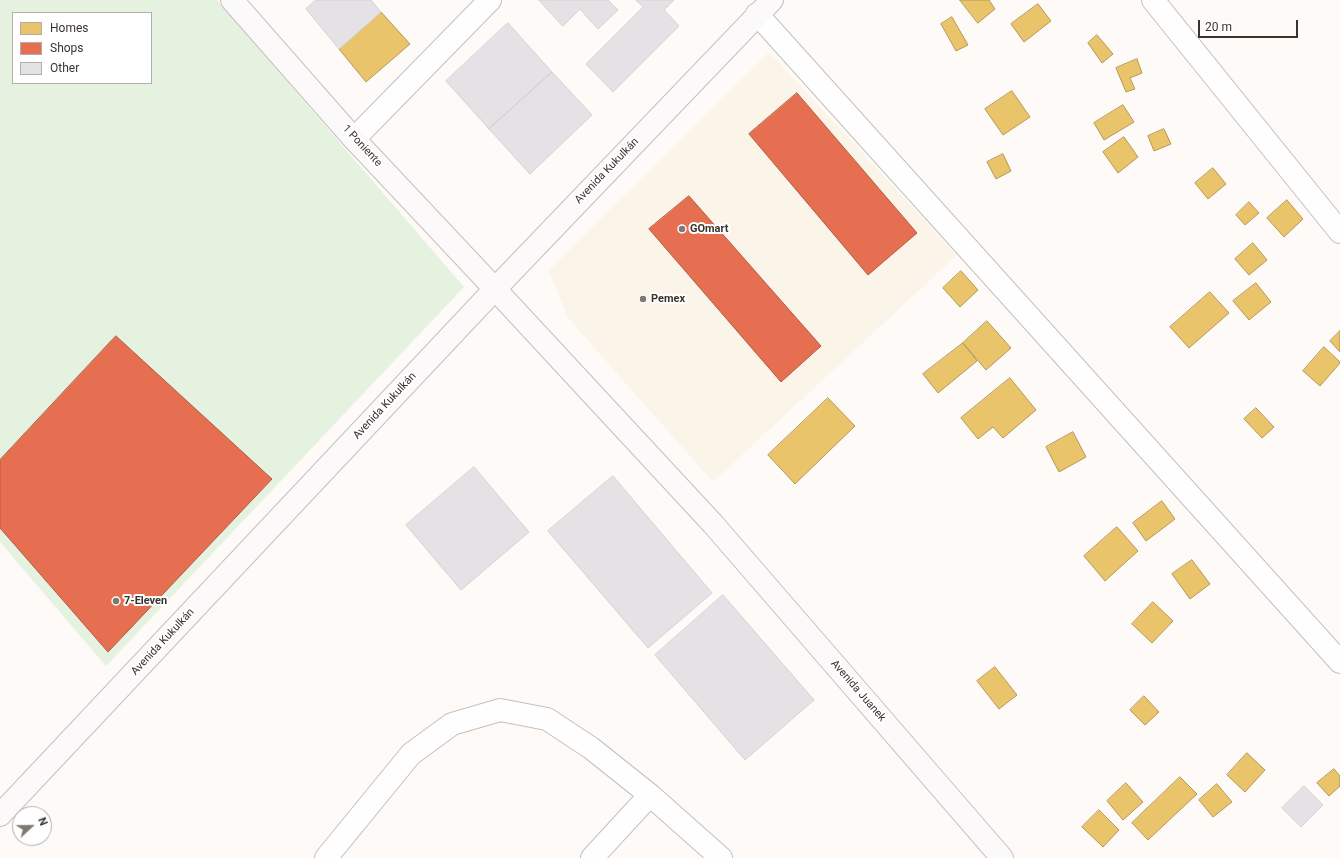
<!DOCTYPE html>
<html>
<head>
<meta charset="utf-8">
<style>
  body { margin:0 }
  #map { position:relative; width:1340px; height:858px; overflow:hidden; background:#fdfaf8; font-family:Roboto,sans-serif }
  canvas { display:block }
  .legend { position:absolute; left:12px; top:12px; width:140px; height:72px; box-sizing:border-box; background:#fff; border:1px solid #b1adab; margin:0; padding:5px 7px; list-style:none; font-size:12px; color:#3b332d }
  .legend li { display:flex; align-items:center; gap:8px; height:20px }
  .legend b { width:20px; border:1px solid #b1adab }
  .north { position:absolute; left:12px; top:806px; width:40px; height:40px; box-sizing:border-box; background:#fff; border:1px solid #b1adab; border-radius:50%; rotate:68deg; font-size:11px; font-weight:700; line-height:16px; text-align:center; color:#3b332d }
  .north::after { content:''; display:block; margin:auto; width:14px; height:18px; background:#7f7974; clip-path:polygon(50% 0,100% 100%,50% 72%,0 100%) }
  .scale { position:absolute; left:1198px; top:20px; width:100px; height:18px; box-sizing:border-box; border:2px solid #3b332d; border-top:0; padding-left:5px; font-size:12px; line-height:14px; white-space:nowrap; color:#3b332d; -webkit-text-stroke:3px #fff; paint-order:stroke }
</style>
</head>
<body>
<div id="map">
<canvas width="1340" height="858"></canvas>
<ul class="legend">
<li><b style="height:11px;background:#e9c46a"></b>Homes</li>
<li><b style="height:11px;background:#e76f51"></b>Shops</li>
<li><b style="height:11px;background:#e4e2e5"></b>Other</li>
</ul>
<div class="north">N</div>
<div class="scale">20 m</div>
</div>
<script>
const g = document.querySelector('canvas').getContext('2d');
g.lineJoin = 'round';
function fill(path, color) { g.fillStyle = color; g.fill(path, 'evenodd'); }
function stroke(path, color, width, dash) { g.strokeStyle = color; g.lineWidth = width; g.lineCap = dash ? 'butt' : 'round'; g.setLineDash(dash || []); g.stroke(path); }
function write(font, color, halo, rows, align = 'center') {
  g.font = font + ' Roboto,sans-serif'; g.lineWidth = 4; g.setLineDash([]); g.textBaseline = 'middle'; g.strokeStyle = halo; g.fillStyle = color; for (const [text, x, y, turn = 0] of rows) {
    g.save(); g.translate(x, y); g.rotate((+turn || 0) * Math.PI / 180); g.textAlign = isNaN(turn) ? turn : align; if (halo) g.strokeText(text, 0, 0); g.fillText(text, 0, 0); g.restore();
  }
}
fill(new Path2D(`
  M769,52L957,255L713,482L568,318L549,271Z`), '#fbf4e8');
fill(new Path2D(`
  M0,0H217L464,287L106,666L0,542ZM13,13H151V83H13Z`), '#e6f2e0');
const homes = new Path2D(`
  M960,0H989L995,9L978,23Z
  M1038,4L1051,21L1024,42L1011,24Z
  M381,12L410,44L366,82L339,49Z
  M952,17L968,45L956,51L941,24Z
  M1097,35L1113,54L1102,63L1088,43Z
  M1137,59L1142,73L1130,78L1135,89L1126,92L1116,68Z
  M1012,91L1030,117L1003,135L985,109Z
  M1123,105L1134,122L1104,140L1094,123Z
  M1164,129L1171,144L1154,151L1148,136Z
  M1124,137L1138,157L1118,173L1103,152Z
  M1003,154L1011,171L996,179L987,162Z
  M1213,168L1226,184L1208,199L1195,183Z
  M1287,200L1303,219L1284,237L1267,218Z
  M1249,202L1259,213L1245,225L1236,215Z
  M1253,243L1267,260L1249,275L1235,259Z
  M961,271L978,290L960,307L943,288Z
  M1256,283L1271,302L1249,320L1233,301Z
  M1210,292L1229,313L1189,348L1170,327Z
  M987,321L1011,348L986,370L963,343Z
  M1340,331V352L1330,341Z
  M963,343L977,361L938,393L923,374Z
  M1324,347L1340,362V363L1320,386L1303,371Z
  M1010,378L1036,410L1003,438L993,427L978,439L961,418Z
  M828,398L855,426L795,484L768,455Z
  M1256,408L1274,427L1262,438L1244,419Z
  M1073,432L1086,457L1059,472L1046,447Z
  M1162,501L1175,519L1146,541L1133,523Z
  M1117,527L1138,551L1105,581L1084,556Z
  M1192,560L1210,584L1190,599L1172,574Z
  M1153,602L1173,621L1152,643L1132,624Z
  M995,667L1017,695L999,709L977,681Z
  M1144,696L1159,712L1145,725L1130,710Z
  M1247,753L1265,770L1245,792L1227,775Z
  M1334,769L1340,776V786L1329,796L1317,783Z
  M1180,777L1197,794L1148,840L1132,823Z
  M1126,783L1143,802L1123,820L1107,801Z
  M1217,784L1232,802L1213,817L1199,800Z
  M1099,810L1119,830L1103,847L1082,827Z`);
fill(homes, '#e9c46a');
stroke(homes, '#b59858', 1);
const shops = new Path2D(`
  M797,93L917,233L868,275L749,134Z
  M689,196L821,346L781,382L649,229Z
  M116,336L272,479L108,652L0,528V460Z`);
fill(shops, '#e76f51');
stroke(shops, '#b35d46', 1);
const building = new Path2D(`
  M316,0H371L381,12L339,49L306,9Z
  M539,0H608L618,10L598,29L580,9L563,26Z
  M636,0H674L664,10L679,26L613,92L586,64L643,7Z
  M508,23L552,72L489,129L446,81Z
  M552,72L592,115L530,174L489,129Z
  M474,467L529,532L461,590L406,525Z
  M613,476L712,593L648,648L548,531Z
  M723,595L814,700L745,760L655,655Z
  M1304,786L1323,805L1301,827L1282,808Z`);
fill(building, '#e4e2e5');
stroke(building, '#d4d1d4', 1);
const street = new Path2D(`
  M1153,0L1340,232
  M757,14L1340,662
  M354,139L490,0
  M326,858L411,754L452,724L500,710L547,719L591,748L650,795L721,858
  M592,858L650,795`);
const secondary = new Path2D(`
  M232,0L354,139L495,289L713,524L1002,858
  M0,815L495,289L772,0`);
stroke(street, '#c5c0bd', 24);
stroke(secondary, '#c5c0bd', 24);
stroke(street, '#fffefe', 22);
stroke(secondary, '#fbf9f9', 22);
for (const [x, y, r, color] of [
  [682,229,4,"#7f7974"],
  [643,299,4,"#7f7974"],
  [116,601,4,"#7f7974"]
]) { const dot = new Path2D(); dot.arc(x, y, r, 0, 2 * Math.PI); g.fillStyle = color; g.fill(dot); stroke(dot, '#fff', 1.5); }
write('11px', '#3b332d', '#fff', [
  ["1 Poniente",362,146,47],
  ["Avenida Kukulkán",607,171,-46],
  ["Avenida Kukulkán",385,406,-47],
  ["Avenida Kukulkán",163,642,-47],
  ["Avenida Juanek",858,691,49]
]);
write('bold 11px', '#3b332d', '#fff', [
  ["GOmart",690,229],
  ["Pemex",651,299],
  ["7-Eleven",124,601]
], 'left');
</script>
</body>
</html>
